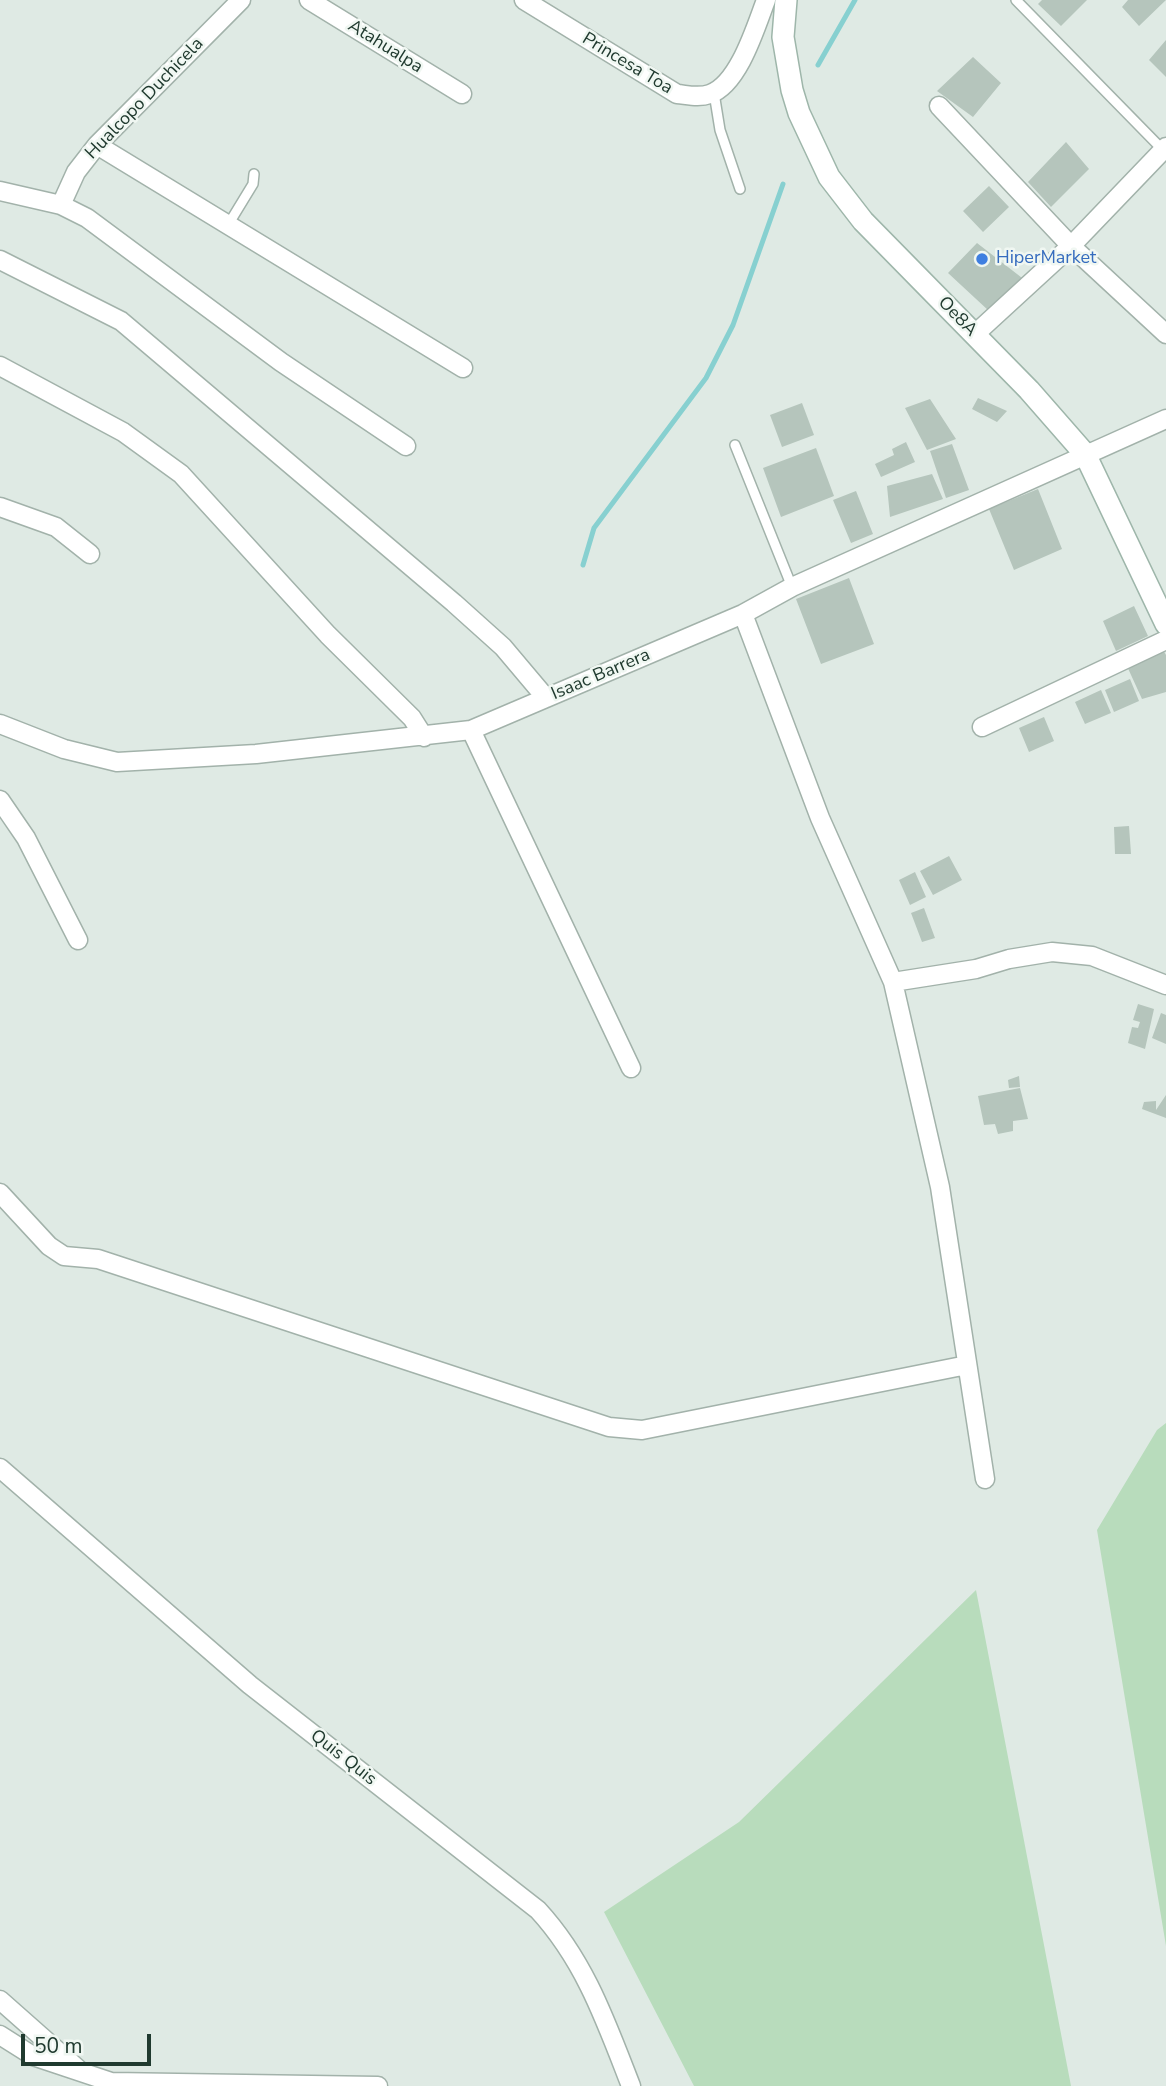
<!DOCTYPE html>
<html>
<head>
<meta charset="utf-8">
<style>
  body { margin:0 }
  #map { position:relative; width:1166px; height:2086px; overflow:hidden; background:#dfeae4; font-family:"Nunito Sans",sans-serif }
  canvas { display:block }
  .scale { position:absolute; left:21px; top:2034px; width:130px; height:32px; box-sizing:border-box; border:4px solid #203a2f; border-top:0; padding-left:9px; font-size:21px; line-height:24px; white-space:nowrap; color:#203a2f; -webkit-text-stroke:5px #f0f7f2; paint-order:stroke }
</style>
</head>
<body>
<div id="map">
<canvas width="1166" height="2086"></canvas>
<div class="scale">50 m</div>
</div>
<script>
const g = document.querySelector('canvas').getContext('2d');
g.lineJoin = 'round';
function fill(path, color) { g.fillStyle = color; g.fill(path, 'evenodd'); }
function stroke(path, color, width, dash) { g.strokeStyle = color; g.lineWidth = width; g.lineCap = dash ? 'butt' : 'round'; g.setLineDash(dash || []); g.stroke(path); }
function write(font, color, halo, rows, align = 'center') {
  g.font = font + ' "Nunito Sans",sans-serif'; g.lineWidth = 5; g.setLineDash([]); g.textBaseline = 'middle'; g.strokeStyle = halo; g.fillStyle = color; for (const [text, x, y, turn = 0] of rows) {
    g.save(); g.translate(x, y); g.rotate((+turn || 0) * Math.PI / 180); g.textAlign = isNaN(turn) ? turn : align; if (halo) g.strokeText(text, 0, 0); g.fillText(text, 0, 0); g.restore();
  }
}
fill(new Path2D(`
  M1166,1423V1946L1097,1530L1157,1430Z
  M976,1590L1071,2086H694L604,1912L739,1822Z`), '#b8dcbc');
stroke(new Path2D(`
  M818,65L855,0
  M583,565L594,528L706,378L733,325L783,184`), '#87d0d0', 5);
fill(new Path2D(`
  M1042,0H1087L1061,26L1038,4Z
  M1128,0H1166L1139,26L1122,7Z
  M1166,40V77L1149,60Z
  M973,57L1001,83L973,117L937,91Z
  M1066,142L1089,169L1051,207L1028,182Z
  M989,186L1009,207L983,232L963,211Z
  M977,243L1026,281L989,311L948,273Z
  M978,398L1007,411L997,422L972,409Z
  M930,399L956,439L927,450L905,408Z
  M802,403L814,435L782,447L770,415Z
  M906,442L915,462L881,477L875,464L894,455L892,449Z
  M952,444L969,490L946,498L930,451Z
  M816,448L834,496L781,517L763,468Z
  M932,474L943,499L890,517L887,486Z
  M1038,489L1062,549L1014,570L989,509Z
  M856,491L873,534L851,543L833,500Z
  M849,578L874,644L821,664L796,599Z
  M1134,606L1148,636L1116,651L1103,621Z
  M1159,643L1166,655V692L1142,699L1126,664Z
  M1130,679L1139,701L1114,712L1105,690Z
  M1101,690L1111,713L1085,724L1075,702Z
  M1044,717L1054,741L1029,752L1019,728Z
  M1129,826L1131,854H1115L1114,827Z
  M949,856L962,880L933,895L920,871Z
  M915,872L926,897L910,905L899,880Z
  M924,908L935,938L922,942L911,913Z
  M1138,1004L1154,1009L1145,1049L1128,1043L1132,1027L1138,1028L1140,1022L1133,1020Z
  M1161,1013L1166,1015V1044L1152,1038Z
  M1019,1076L1020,1087L1009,1088L1008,1080Z
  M1020,1088L1028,1119L1013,1121V1131L998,1134L995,1124L984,1125L978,1096Z
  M1166,1095V1118L1142,1109L1144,1102L1156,1101V1110Z`), '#b5c5bc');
const lane = new Path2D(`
  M1016,0L1163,150
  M714,93L720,130L740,189
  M228,225L253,184L254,174
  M735,445L792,587`);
const street = new Path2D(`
  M309,0L462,94
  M524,0L677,94C688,95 699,98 710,94C739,84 756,26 766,0
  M939,106L1071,246L1166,334
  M97,145L463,368
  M0,191L61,205L87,218L281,362L406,446
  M61,205L76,172L97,145L241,0
  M0,260L121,321L454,603L503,647L546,698
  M974,335L1071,246L1166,147
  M0,366L123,432L181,474L328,635L412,718L424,737
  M0,507L56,527L90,554
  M743,614L820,818L893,982L940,1187L985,1479
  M0,724L64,749L117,762L256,754L471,730L743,614L792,587L1166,419
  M982,727L1166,640
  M471,730L631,1068
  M0,800L26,838L78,940
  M893,982L976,969L1009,959L1052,952L1092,956L1166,985
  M0,1193L49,1246L64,1256L98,1259L609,1427L642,1430L967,1365
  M0,1468L250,1685L538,1910C585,1961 606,2022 631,2086
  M0,2000L78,2069
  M0,2035L33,2056L111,2082L378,2086`);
const secondary = new Path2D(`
  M786,0L783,37L792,90L799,113L829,177L863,221L1029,390L1085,454L1166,624`);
stroke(lane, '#a2b2aa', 12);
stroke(street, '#a2b2aa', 21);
stroke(secondary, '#9eb6aa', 24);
stroke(lane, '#fff', 9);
stroke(street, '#fff', 18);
stroke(secondary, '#fff', 21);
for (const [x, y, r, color] of [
  [982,259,7,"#3f7fe0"]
]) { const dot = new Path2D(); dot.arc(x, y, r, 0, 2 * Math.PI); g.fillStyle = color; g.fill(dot); stroke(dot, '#f0f7f2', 2.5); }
write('18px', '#203a2f', '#f0f7f2', [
  ["Atahualpa",385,47,32],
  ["Princesa Toa",627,64,31],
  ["Hualcopo Duchicela",145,99,-46],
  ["Oe8A",957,317,46],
  ["Isaac Barrera",601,675,-23],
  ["Quis Quis",343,1758,38]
]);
write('18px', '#366cbe', '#f0f7f2', [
  ["HiperMarket",996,259]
], 'left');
</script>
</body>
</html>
